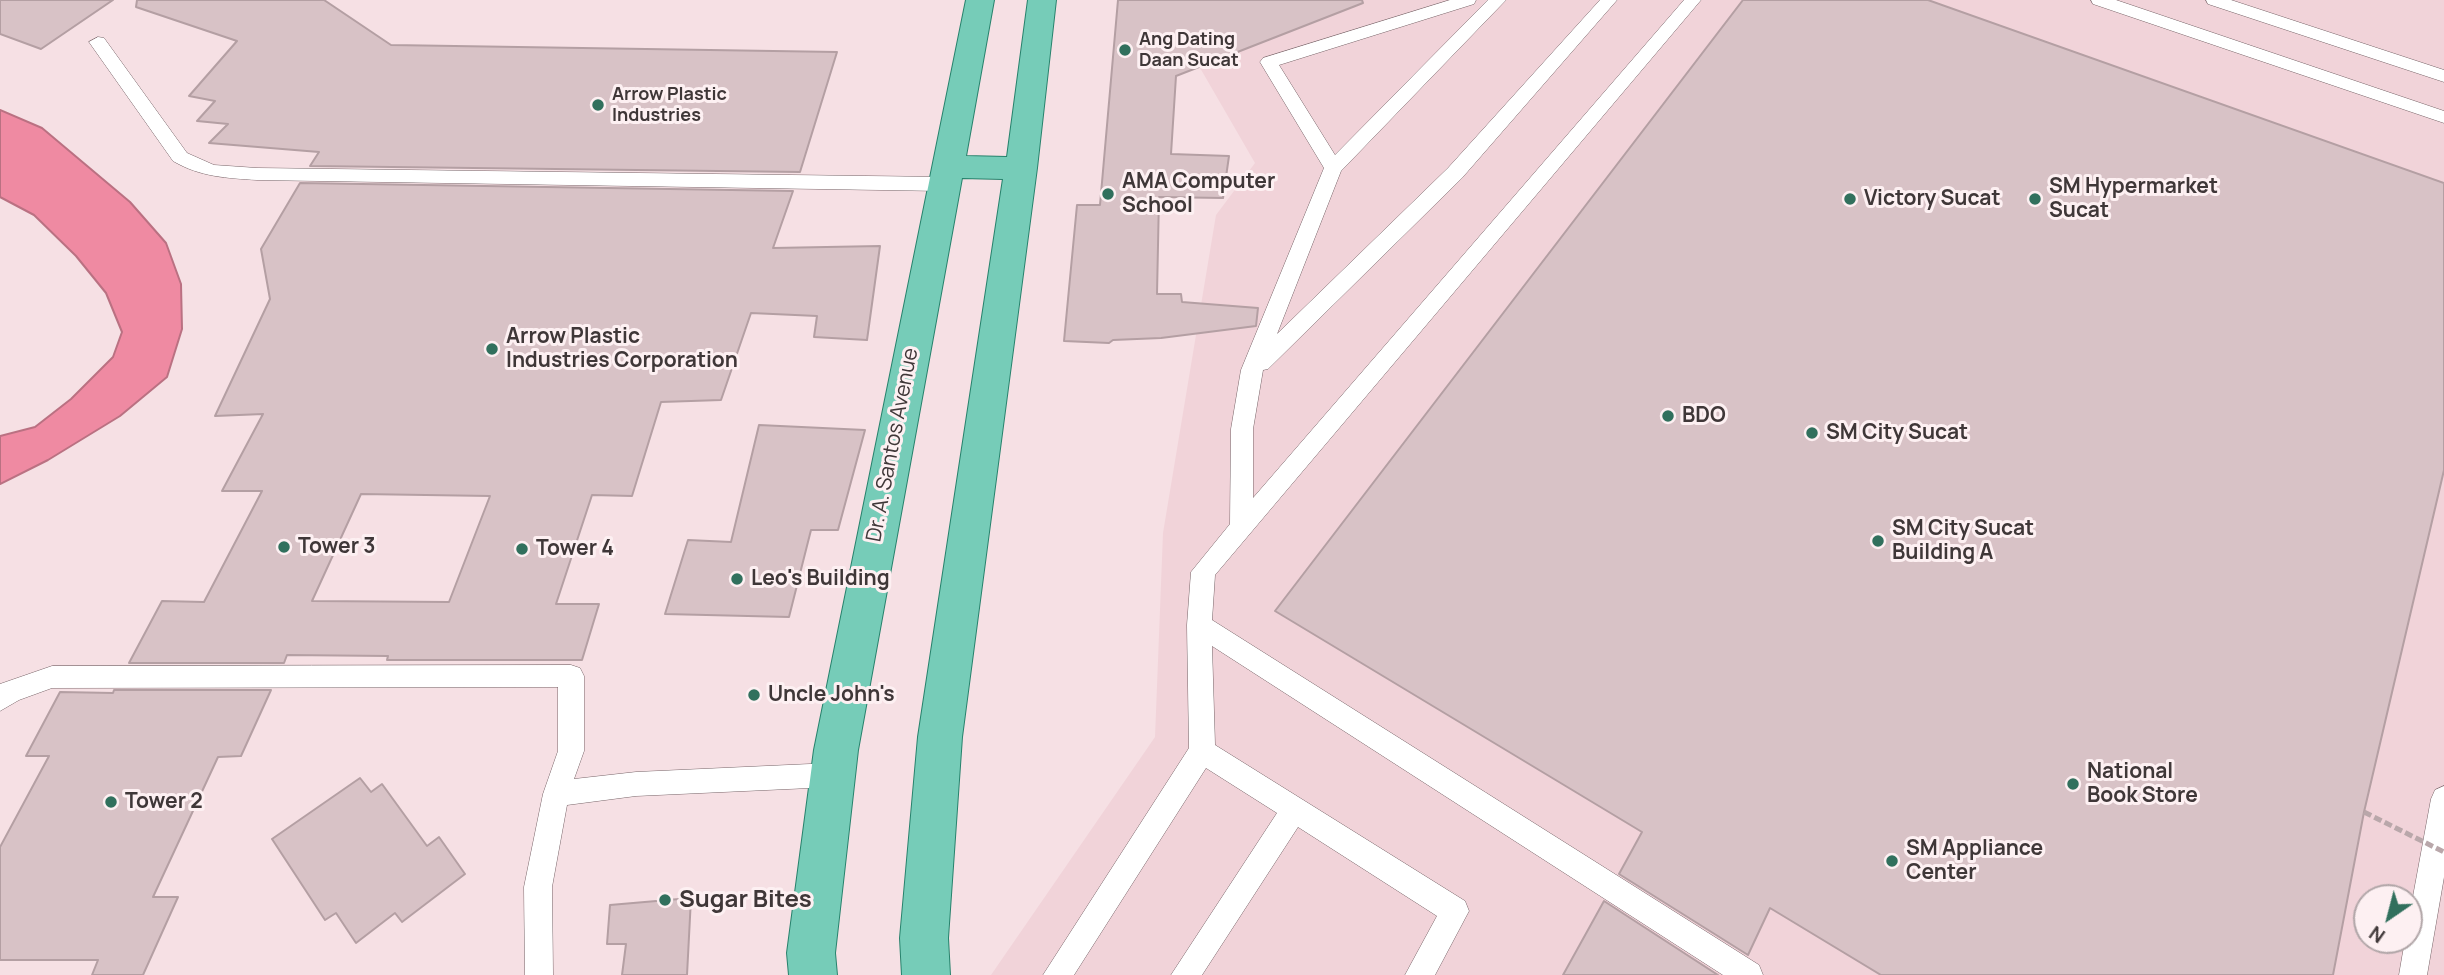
<!DOCTYPE html>
<html>
<head>
<meta charset="utf-8">
<style>
  body { margin:0 }
  #map { position:relative; width:2444px; height:975px; overflow:hidden; background:#f6e0e4; font-family:Manrope,sans-serif }
  canvas { display:block }
  .north { position:absolute; left:2353px; top:884px; width:70px; height:70px; box-sizing:border-box; background:#fdf0f2; border:2px solid #b1a6a8; border-radius:50%; rotate:215deg; font-size:19px; font-weight:700; line-height:28px; text-align:center; color:#3f3738 }
  .north::after { content:''; display:block; margin:auto; width:24px; height:32px; background:#31705d; clip-path:polygon(50% 0,100% 100%,50% 72%,0 100%) }
</style>
</head>
<body>
<div id="map">
<canvas width="2444" height="975"></canvas>
<div class="north">N</div>
</div>
<script>
const g = document.querySelector('canvas').getContext('2d');
g.lineJoin = 'round';
function fill(path, color) { g.fillStyle = color; g.fill(path, 'evenodd'); }
function stroke(path, color, width, dash) { g.strokeStyle = color; g.lineWidth = width; g.lineCap = dash ? 'butt' : 'round'; g.setLineDash(dash || []); g.stroke(path); }
function write(font, color, halo, rows, align = 'center') {
  g.font = font + ' Manrope,sans-serif'; g.lineWidth = 6; g.setLineDash([]); g.textBaseline = 'middle'; g.strokeStyle = halo; g.fillStyle = color; for (const [text, x, y, turn = 0] of rows) {
    g.save(); g.translate(x, y); g.rotate((+turn || 0) * Math.PI / 180); g.textAlign = isNaN(turn) ? turn : align; if (halo) g.strokeText(text, 0, 0); g.fillText(text, 0, 0); g.restore();
  }
}
fill(new Path2D(`
  M1353,0H2444V975H991L1155,737L1163,533L1216,215L1255,163L1192,54ZM2367,898H2409V940H2367Z`), '#f1d3d9');
const water = new Path2D(`
  M0,110L42,128L130,202L166,243L181,284L182,329L167,377L120,416L48,460L0,484V436L35,427L71,399L113,357L122,332L106,293L76,256L34,215L0,197Z`);
fill(water, '#ef8aa2');
stroke(water, '#ba7182', 2);
const building = new Path2D(`
  M0,0H113L41,49L0,34Z
  M137,0H324L391,45L837,52L800,172L310,166L319,152L209,143L228,124L197,121L215,101L189,96L237,41L136,7Z
  M1118,0H1362L1363,3L1176,76L1171,154L1229,156L1223,198L1159,197L1157,294H1181L1182,302L1258,308L1256,326L1161,338L1113,340L1109,343L1064,341L1077,205H1100Z
  M1743,0H1928L2444,183V470L2364,812L2333,975H1881L1770,908L1748,955L1619,874L1642,832L1275,611Z
  M300,183L793,191L773,248L880,246L867,340L814,337L817,316L751,313L721,400L661,402L632,496L592,495L556,604H599L582,660H387L388,656L287,655L284,663H129L162,601L204,602L262,491H222L263,414L215,416L270,299L261,249ZM361,494L490,496L449,602L312,601Z
  M759,425L865,430L838,530H811L789,617L665,614L688,540L731,542Z
  M114,690H271L241,756L218,757L153,897H178L143,975H92L98,960H0V847L49,756H26L60,692L113,693Z
  M360,778L371,792L382,784L427,846L439,837L465,874L402,922L395,913L356,943L336,913L325,920L272,839Z
  M691,898L687,975H622L626,944H607L610,905Z
  M1604,901L1718,975H1563Z`);
fill(building, '#d8c2c6');
stroke(building, '#b49fa3', 2);
const lane = new Path2D(`
  M1450,0H1476L1474,4L1279,65L1335,155L1488,0H1506L1341,171L1277,334L1448,168L1600,0H1617L1462,178L1268,369L1263,370L1253,429V498L1684,0H1701L1215,575L1212,620L1759,965L1763,975H1723L1212,646L1215,745L1465,901L1469,911L1435,975H1405L1437,916L1298,827L1202,975H1171L1277,813L1206,768L1074,975H1043L1189,748L1187,625L1191,572L1230,524L1231,429L1241,370L1324,168L1260,62L1263,58Z
  M2091,0H2116L2444,111V123L2093,4Z
  M2206,0H2231L2444,70V82L2208,4Z
  M98,37L104,38L187,153L214,165L257,168L943,177L950,179L953,184L950,189L943,191L257,180C227,178 200,177 173,161L89,42Z
  M571,665L580,668L584,676V751L574,779L636,772L832,763L841,766L845,775L841,784L832,787L636,796L567,805L552,887L553,975H525L524,887L543,794L558,751V687L52,688L19,700L0,711V684L52,666Z
  M2444,786V877L2427,975H2399L2405,940H2409V918L2431,799L2435,790Z`);
const primary = new Path2D(`
  M966,0H994L966,156L1007,157L1028,0H1056L1037,168L962,737L948,938L950,975H902L900,938L918,737L1003,179L962,178L858,750L835,953L837,975H789L787,953L814,750Z`);
stroke(lane, '#786569', 1);
stroke(primary, '#27826c', 2);
fill(lane, '#fff');
fill(primary, '#76ccb8');
stroke(new Path2D(`
  M2364,812L2444,852`), '#b9a7aa', 5, [8, 3.5]);
for (const [x, y, r, color] of [
  [1125,50,7,"#31705d"],
  [598,105,7,"#31705d"],
  [1108,194,7,"#31705d"],
  [1850,199,7,"#31705d"],
  [2035,199,7,"#31705d"],
  [492,349,7,"#31705d"],
  [1668,416,7,"#31705d"],
  [1812,433,7,"#31705d"],
  [1878,541,7,"#31705d"],
  [284,547,7,"#31705d"],
  [522,549,7,"#31705d"],
  [737,579,7,"#31705d"],
  [754,695,7,"#31705d"],
  [2073,784,7,"#31705d"],
  [111,802,7,"#31705d"],
  [1892,861,7,"#31705d"],
  [665,900,7,"#31705d"]
]) { const dot = new Path2D(); dot.arc(x, y, r, 0, 2 * Math.PI); g.fillStyle = color; g.fill(dot); stroke(dot, '#fdf0f2', 2.5); }
write('bold 18px', '#3f3738', '#fdf0f2', [
  ["Ang Dating",1139,40],
  ["Daan Sucat",1139,61],
  ["Arrow Plastic",612,95],
  ["Industries",612,116]
], 'left');
write('bold 21px', '#3f3738', '#fdf0f2', [
  ["AMA Computer",1122,182],
  ["School",1122,206],
  ["SM Hypermarket",2049,187],
  ["Sucat",2049,211],
  ["Victory Sucat",1864,199],
  ["Arrow Plastic",506,337],
  ["Industries Corporation",506,361],
  ["BDO",1682,416],
  ["SM City Sucat",1826,433],
  ["SM City Sucat",1892,529],
  ["Building A",1892,553],
  ["Tower 3",298,547],
  ["Tower 4",536,549],
  ["Leo's Building",751,579],
  ["Uncle John's",768,695],
  ["National",2087,772],
  ["Book Store",2087,796],
  ["Tower 2",125,802],
  ["SM Appliance",1906,849],
  ["Center",1906,873]
], 'left');
write('21px', '#3f3738', '#fdf0f2', [
  ["Dr. A. Santos Avenue",893,445,-79]
]);
write('bold 24px', '#3f3738', '#fdf0f2', [
  ["Sugar Bites",679,900]
], 'left');
</script>
</body>
</html>
